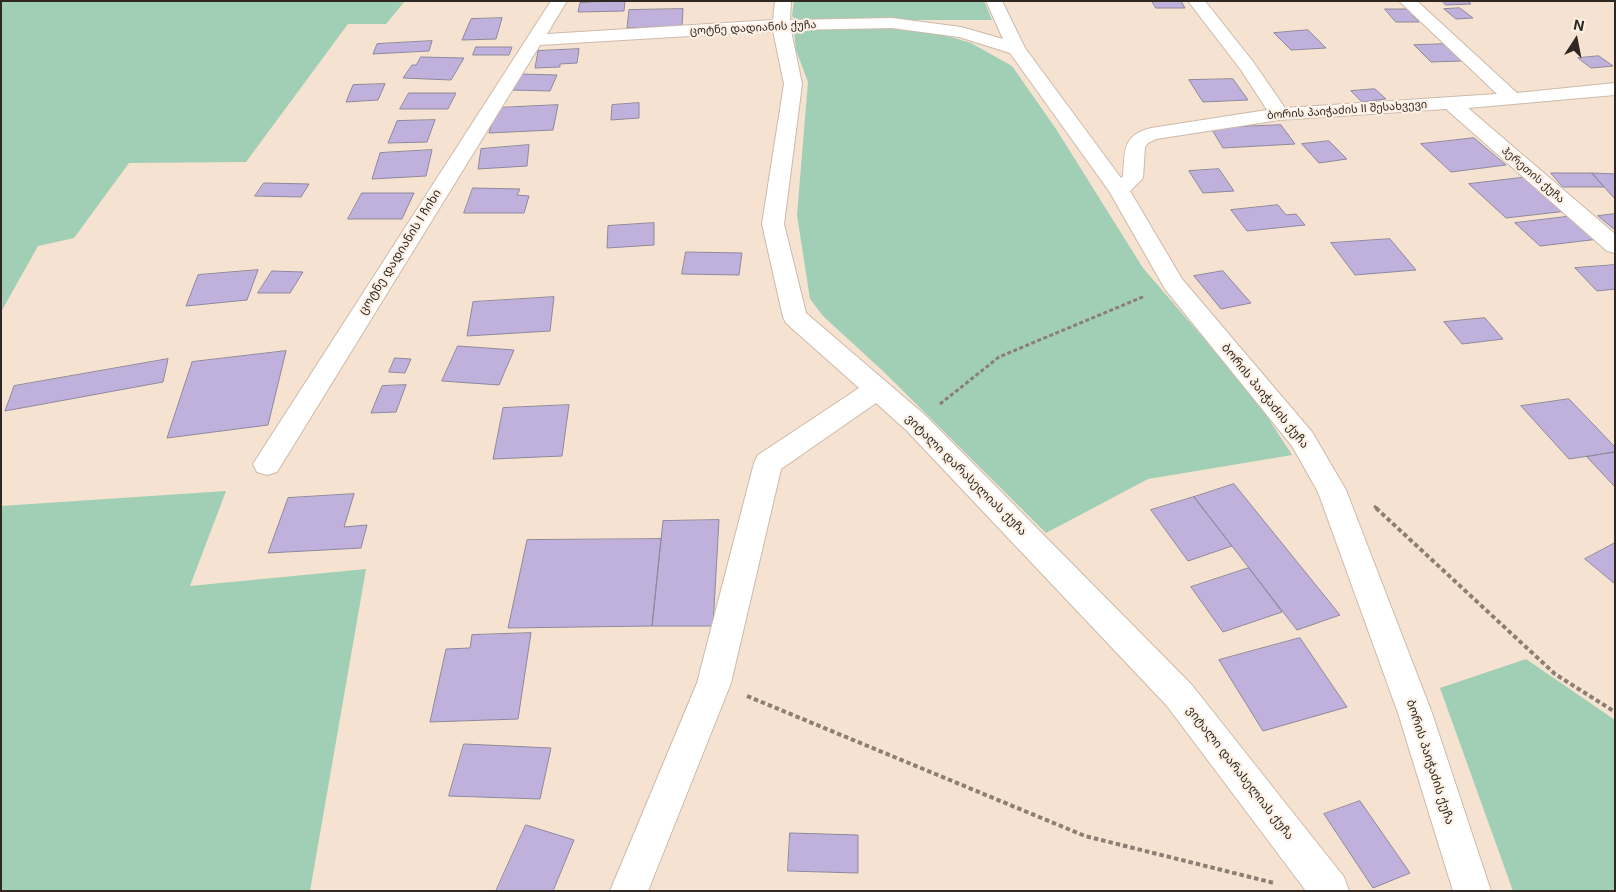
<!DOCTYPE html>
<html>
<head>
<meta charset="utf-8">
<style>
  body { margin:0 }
  #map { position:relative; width:1616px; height:892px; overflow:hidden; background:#f5e2d1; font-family:Inter,sans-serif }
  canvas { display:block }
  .frame { position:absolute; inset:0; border:2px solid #2f2822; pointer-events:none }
  .north { position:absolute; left:1551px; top:15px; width:50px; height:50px; -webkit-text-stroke:4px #fdf1e6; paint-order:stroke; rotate:11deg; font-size:14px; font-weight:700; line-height:20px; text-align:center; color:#2f2822 }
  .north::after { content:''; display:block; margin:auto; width:18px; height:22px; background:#2f2822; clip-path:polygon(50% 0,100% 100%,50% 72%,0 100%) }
</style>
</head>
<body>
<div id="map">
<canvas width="1616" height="892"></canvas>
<div class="frame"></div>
<div class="north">N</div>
</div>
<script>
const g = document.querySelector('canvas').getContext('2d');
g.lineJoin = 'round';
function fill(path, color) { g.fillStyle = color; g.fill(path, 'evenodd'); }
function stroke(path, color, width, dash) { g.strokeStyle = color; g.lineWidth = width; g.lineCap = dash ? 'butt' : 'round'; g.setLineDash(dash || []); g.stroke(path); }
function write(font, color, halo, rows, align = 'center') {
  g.font = font + ' Inter,"Noto Sans Georgian",sans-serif'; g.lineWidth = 4.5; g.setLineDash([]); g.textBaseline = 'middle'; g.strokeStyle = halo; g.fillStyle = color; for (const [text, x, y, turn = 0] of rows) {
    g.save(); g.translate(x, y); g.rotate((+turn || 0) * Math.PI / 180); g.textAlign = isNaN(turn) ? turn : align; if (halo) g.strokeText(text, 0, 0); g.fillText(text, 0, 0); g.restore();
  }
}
fill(new Path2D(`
  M1,1H405L386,24H348L246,162L129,163L74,238L38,246L1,312Z
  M794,1H984L992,20H796L792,16Z
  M890,28L934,32L971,43L1012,66L1056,129L1143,268L1255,398L1292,455L1148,479L1046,533L884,372L823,316L810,299L797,215L808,82L796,50L794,30Z
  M226,491L190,586L366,569L310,891H1V506Z
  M1526,659L1615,720V891H1513L1440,688Z`), '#a0cfb5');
const building = new Path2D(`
  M625,1L624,11L578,12L580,3Z
  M1152,1H1181L1185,8H1156Z
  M1442,1H1468L1471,4L1446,5Z
  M1460,8L1473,18L1456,19L1444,9Z
  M683,9L682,26L627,28L629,10Z
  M1385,9H1407L1419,22H1396Z
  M502,18L496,39L462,40L471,19Z
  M1308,30L1326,48L1291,50L1274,33Z
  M432,41L429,51L373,54L377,44Z
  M1445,44L1462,61L1431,62L1414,45Z
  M476,47H512L509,55H473Z
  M579,49L577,63L560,64V67L535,68L538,51Z
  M1599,56L1613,66L1591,68L1578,58Z
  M421,57L464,58L451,80L403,78L412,65H416Z
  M519,74L557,75L550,91L512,90Z
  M1233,79L1248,100L1203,102L1189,80Z
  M385,84L378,100L346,102L353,85Z
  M1375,89L1386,99L1362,102L1351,91Z
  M409,93H456L448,109H400Z
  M639,103V118L611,120L612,105Z
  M558,105L553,130L489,133L496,108Z
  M435,120L427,142L388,143L397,121Z
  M1281,125L1295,144L1223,148L1211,128Z
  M1474,138L1506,165L1451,172L1421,144Z
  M1329,141L1347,159L1319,163L1302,144Z
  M529,145L527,166L478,169L481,149Z
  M432,150L426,176L372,179L380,153Z
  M1219,169L1234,191L1203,193L1189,171Z
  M1551,173H1592L1604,187H1563Z
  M1592,173L1615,174V199L1604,187Z
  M1528,177L1567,211L1506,218L1469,184Z
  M264,183L309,184L301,197L255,196Z
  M473,188L520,189L517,195L529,196L524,213H464Z
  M362,193H414L402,219H348Z
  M1278,205L1286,215L1296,214L1305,225L1247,231L1231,210Z
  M1615,214V230L1598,216Z
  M1573,216L1599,239L1540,246L1515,223Z
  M654,223V245L607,248L608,226Z
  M1390,239L1416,270L1355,275L1331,243Z
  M686,252L742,253L739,275L682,274Z
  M1615,265V289L1597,291L1575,268Z
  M258,270L247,300L186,306L198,275Z
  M272,271L303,272L290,293H258Z
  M1223,271L1251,303L1221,309L1194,276Z
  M554,297L550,331L467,336L473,302Z
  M1485,318L1503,339L1462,344L1444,322Z
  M458,346L514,350L499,385L442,381Z
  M286,351L268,425L167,438L192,362Z
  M395,358L411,359L405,373L389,372Z
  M168,359L163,382L5,411L14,386Z
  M406,385L396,412L371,413L382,386Z
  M1569,399L1615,447V452L1569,459L1521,406Z
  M569,405L562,456L493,459L503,408Z
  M1615,452V487L1587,457Z
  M1234,484L1340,615L1297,630L1194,497Z
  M354,494L344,527L367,525L361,548L268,553L288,498Z
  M1194,497L1232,546L1188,561L1151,510Z
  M719,520L713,626H652L663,521Z
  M661,539L652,626L508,628L527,540Z
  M1615,543V584L1585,559Z
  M1249,568L1282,612L1223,632L1191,587Z
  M531,633L518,719L430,722L446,649L470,648L472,635Z
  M1300,638L1347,707L1263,731L1219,660Z
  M464,744L551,748L540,799L449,796Z
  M1360,801L1410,873L1373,888L1324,814Z
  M526,825L574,840L553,891H496Z
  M790,833L858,835V873L788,871Z`);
fill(building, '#c0b1dc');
stroke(building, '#8e889c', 1);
const minor = new Path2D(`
  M551,1H567L547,34L773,20L775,1H791L790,20L892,18L961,27L1003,39L986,1H1002L1025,48L1121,178L1123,176C1125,151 1122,135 1151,128L1267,110L1241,70L1188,1H1205L1254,63L1285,108L1497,94L1399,1H1417L1517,93L1615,83V95L1468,108L1615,234V253L1607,251L1446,109L1279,120L1156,139L1148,143L1145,147L1143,178L1130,191L1182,279L1312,432L1346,490L1432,713L1491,891H1453L1398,713L1318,492L1292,446L1165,289L1109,191L1010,53L959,37L892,28L791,30L802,84L784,224L806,313L926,416L1191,684L1344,877L1349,891H1306L1167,706L906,430L876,403L781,469L731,683L648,891H610L697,683L754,463L758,455L859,388L786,323L783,317L762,224L784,84L773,31L540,45L277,472L267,475L257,472L253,464Z`);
stroke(minor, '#cdbaa9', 2);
stroke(new Path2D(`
  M940,404L999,357L1145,296
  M1374,506L1378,509`), '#8b7e73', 3, [4, 2.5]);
stroke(new Path2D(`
  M1376,508L1555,674L1615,712
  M747,696L1085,836L1274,883`), '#8b7e73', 4, [4.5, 3]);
fill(minor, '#fff');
write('11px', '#2f2822', '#fdf1e6', [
  ["ცოტნე დადიანის ქუჩა",753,28,-3],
  ["ბორის პაიჭაძის II შესახვევი",1347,110,-4],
  ["ჰერეთის ქუჩა",1533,175,41]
]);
write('12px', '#2f2822', '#fdf1e6', [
  ["ცოტნე დადიანის I ჩიხი",400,252,-58],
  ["ბორის პაიჭაძის ქუჩა",1265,396,51],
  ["ვიტალი დარასელიას ქუჩა",966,475,45],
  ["ბორის პაიჭაძის ქუჩა",1430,762,72],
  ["ვიტალი დარასელიას ქუჩა",1240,773,52]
]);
</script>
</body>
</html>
